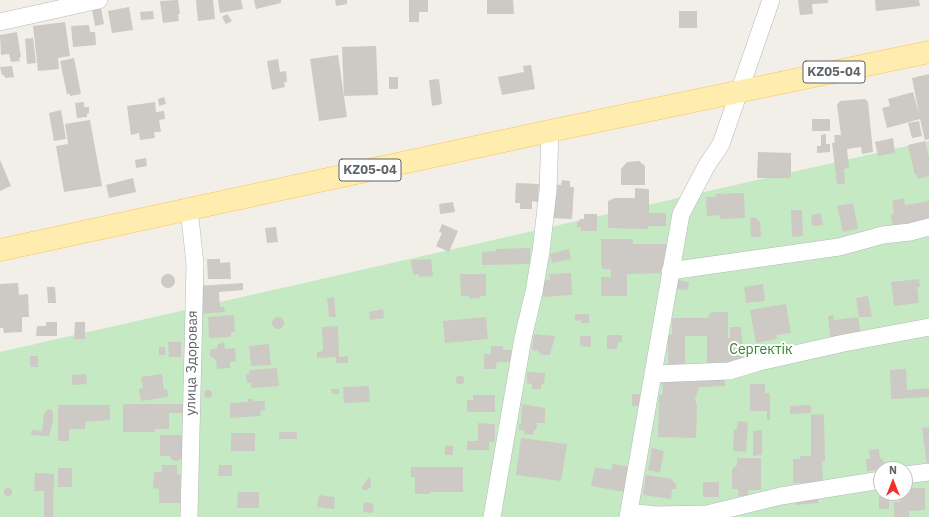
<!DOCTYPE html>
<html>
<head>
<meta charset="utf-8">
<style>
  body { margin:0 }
  #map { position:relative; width:929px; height:517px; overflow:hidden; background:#f1efe8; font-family:"IBM Plex Sans",sans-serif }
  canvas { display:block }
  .north { position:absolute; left:873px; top:461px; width:40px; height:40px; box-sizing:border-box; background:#fff; border:1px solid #bfc1c3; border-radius:50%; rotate:0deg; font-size:11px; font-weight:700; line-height:16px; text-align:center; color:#5f6468 }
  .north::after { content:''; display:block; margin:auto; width:14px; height:18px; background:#f32f2c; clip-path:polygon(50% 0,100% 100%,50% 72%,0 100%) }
</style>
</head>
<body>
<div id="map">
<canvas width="929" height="517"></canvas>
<div class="north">N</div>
</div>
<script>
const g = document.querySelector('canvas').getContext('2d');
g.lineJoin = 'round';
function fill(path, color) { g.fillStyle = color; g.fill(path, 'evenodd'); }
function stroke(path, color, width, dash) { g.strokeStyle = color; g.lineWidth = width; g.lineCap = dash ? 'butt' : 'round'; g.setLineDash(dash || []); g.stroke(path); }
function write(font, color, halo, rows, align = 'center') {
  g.font = font + ' "IBM Plex Sans",sans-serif'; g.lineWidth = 4; g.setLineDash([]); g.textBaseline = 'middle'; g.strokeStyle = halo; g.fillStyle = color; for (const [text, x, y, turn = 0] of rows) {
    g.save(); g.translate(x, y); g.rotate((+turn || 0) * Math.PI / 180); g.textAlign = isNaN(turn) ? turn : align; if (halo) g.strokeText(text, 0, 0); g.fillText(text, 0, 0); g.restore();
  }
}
fill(new Path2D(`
  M929,141V517H0V352ZM881,469H905V493H881Z`), '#c5eac3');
fill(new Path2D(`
  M178,0L180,14H178L179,21L163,23L160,1Z
  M196,0H213L215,19L198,21Z
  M218,0H241L243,9L220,13Z
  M254,0H281V3L256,9Z
  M335,0H347V4L336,6Z
  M409,0H428V12H419V22H409Z
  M487,0H513L514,14H487Z
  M798,0H828V3L812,4L813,14L800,15Z
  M875,0H919L920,6L876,11Z
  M129,7L133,30L112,33L108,11Z
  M101,8L104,24L95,26L92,9Z
  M153,11L154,19L141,20L140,12Z
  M679,11H697V28H679Z
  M227,14L232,21L226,24L222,17Z
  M65,22L70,56L58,58L59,69L38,71L33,26Z
  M89,25L90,32H95L96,45L73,47L71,26Z
  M17,32L21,57L19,58L20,61L11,62L9,54L1,55L0,35Z
  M33,38L36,63L27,64L25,39Z
  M376,46L378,95L344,96L342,47Z
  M338,55L347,117L319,121L310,59Z
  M74,58L81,94L70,96V94H67L60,61Z
  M278,59L280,72L286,71L287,82H284L285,87L272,90L267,61Z
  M531,65L535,89L502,95L498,77L524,72L523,66Z
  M12,66L14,77L5,78L4,75H2L0,67Z
  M929,74V139L925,140L920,119L887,128L882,108L890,106L888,99L913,92L919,114L912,78Z
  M389,77H398V89H389Z
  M439,79L442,104L432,106L429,80Z
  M164,97L166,104L159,106L158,99Z
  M865,99L868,102L873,152L862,154L861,147L847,149L849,168L844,169L845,184H837L832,143L835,142L834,135H841L837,105L840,101Z
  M84,102V107H89V113L87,114V117L77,118L75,103Z
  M155,102L156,112L164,111L165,119L159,120L161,132H154L155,138L140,140L139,133L131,135L127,106Z
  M61,110L66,139L54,141L49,113Z
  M812,119H830V131H812Z
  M90,120L102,186L64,192L56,146L68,144L65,124Z
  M919,121L922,136L912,138L908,123Z
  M826,134V144H830V152L817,153V146H821V135Z
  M893,138L895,153L878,156L875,142Z
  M925,141L929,157V176L918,179L917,175H915L908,145Z
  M758,152L791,153V178H757Z
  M146,158L147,166L136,168L135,160Z
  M0,160L11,186L0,191Z
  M639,161L645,166V185H621V169L627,162Z
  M133,178L136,192L109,198L106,185Z
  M562,180L570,181V187H574L572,219L550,218L553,184L561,185Z
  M516,183L539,184L538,202L532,201V209H520V203H515Z
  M635,188L649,189V213H666V226H648V229L608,228V201L615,198H635Z
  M744,193L745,218L720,219V215L707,216L706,197H716L715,194Z
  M904,198L905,205L929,201V220L893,228L891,215L894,213L892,201Z
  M453,202L455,212L440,214L439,204Z
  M853,203L858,229L843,232L837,206Z
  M791,210H802L803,236L792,237Z
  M821,213L823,225L812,226L811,215Z
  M584,214H597V231H581V227H577V222H579L580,219H584Z
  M750,218H757V221H760L761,237H751Z
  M442,224L458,231L449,252L436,246L442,233L439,232Z
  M276,227L278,242L267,243L265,228Z
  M601,239H633V244H668V273L627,274V296H601V277H611V269H603L601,265Z
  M530,248V264L482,265V252L496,251V249Z
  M569,249L571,259L552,263L550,254Z
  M207,259H220V263L230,262L231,279H208Z
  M431,259L433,276L419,277V274L413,275L411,260Z
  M571,273L572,295L543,297L542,280H550L549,274Z
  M460,274H486V296H480V298L469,299V296H461Z
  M161 281a7 7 0 1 1 14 0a7 7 0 1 1-14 0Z
  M919,279L920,287H917L919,303L894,306L891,282Z
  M678,280L689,282L688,290L677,289Z
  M18,283L19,295L28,294L29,317H22V332L4,333L3,328H0V284Z
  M243,283V290L219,292L220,307H224L225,312L199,314L197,286Z
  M763,284L765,301L746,303L744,287Z
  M47,287H55L56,303H48Z
  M868,296L872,317H859L856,298Z
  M334,297L336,317H329L327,298Z
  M786,304L791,333L776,335L777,339L756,343L750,310Z
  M383,309L384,318L370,320L369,312Z
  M716,312H728V338H730V327H741L744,363H707V336H685V368H668V335H672V318H708L710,313Z
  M575,314H589V323H581V320L575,321Z
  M234,315L235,332H231V337L209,338L208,317Z
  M833,315L834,320L858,317L861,336L831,340L828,316Z
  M486,317L488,339L445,343L443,321Z
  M272 323a6 6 0 1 1 12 0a6 6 0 1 1-12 0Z
  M46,322H57V336H36L37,326H46Z
  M75,322H85V339H74Z
  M338,326L339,357L348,356V363H336V357L317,358V352L323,351L322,327Z
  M534,334L555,336L550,355H544L540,354L538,351L532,350Z
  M607,335H622V342H618L617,349H607Z
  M580,336H591V347L580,346Z
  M168,342H181V357H169Z
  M224,342L225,349L235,348L236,361L230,362V368L217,369L216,360L210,356V350L217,348L218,344Z
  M269,344L271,365L251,366L249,346Z
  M491,346H503V350H514V362H497L495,369H484V354H491Z
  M159,347H165V355H159Z
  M30,356H38V367H30Z
  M277,368L279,386L251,388V383H247L246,374L250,373L249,370Z
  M906,369L907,390L929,388V397L891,399L890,370Z
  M527,372L545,373L544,384H541V389H532V384L527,383Z
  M86,374L87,384L72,385V375Z
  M162,374L164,390L167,389L168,397L141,401L139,389L143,388L141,377Z
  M455.5 380a4.5 4.5 0 1 1 9 0a4.5 4.5 0 1 1-9 0Z
  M724,377L725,386L699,387L695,399L697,407L696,438L658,437L659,396L663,393L662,379Z
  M750,384H765V393H770V420H767V411H750Z
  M369,386L370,402L344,403L343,387Z
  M331,389H339V394H332Z
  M204 394a4 4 0 1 1 8 0a4 4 0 1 1-8 0Z
  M632,394H640V406H632Z
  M473,395H495V412H467V400H473Z
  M248,399H253L254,401H265V410L260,411L261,416L230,418V403L248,402Z
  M123,404H183V413H169V429H155V432H123Z
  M522,404L545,408V423H535L537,424L536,430H534L533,435L524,434V430H519V424H521Z
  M58,405H110V420L85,422V429H69V441H58Z
  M811,405V413L790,414V406Z
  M49,409L53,411V422L49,436L31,435L32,430L42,431L44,413Z
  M824,414L825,461H822L823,483H793V459H800V456H811V415Z
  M738,421L748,422L746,452L733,451L734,430L737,429Z
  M478,423L495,424V442H489V450H467V441H478Z
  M929,427V466H927L922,428Z
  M762,430V455L753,456V431Z
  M279,432H297V439H279Z
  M231,433H255V451H231Z
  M160,435H182V459L176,461L172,460L170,456H160Z
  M521,438L567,444L561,481L516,475Z
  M445,446H453V455H445Z
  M652,448L664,451L660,473L648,470Z
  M879,449L880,459L883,458L884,469L867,471L866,459H870L869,450Z
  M737,458H761V490H748V496H738V489H732V469L737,465Z
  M613,464L630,467L625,492L591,486L595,467L611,470Z
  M162,465H177V474L181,475L180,503H159V489L153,488L154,472H162Z
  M219,465H232V476H218Z
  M411,467H463V492H430V494H415V477H411Z
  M58,468H72V487H58Z
  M35,473L54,474L53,517H44V491H34Z
  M646,475L673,479V482L676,484V489H672L671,499L643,495Z
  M370,477L371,487L367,490H363L362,487L368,478Z
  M703,482H719V497H703Z
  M4 492a4 4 0 1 1 8 0a4 4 0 1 1-8 0Z
  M905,488H925V510L909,511V517H894V502H900V493H905Z
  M238,492H259V508H237Z
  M319,495L335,497L334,509L317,507Z
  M818,496V503L795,505V498Z
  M879,496H889V509H879Z
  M364,502L374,504L373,513L363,512Z`), '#cdc9c4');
const minor = new Path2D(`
  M0,22L99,0
  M670,271L839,247L883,235L910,232L929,227
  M654,374L729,371L759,362L844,343L929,327
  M905,475L929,472
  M629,512L655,515L707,514L781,496L881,480
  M189,517L195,264L189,209
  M492,517L523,338L534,292L541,251L548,191L550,131
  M628,517L681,214L707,165L721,144L771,0`);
const major = new Path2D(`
  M0,250L550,131L929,52`);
stroke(minor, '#b5b8bc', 18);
stroke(major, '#fac358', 23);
stroke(minor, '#fff', 17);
stroke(major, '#ffedaf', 22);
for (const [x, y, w] of [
  [834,72,62],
  [370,170,62]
]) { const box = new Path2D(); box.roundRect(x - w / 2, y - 11, w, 22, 3); g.fillStyle = '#fff'; g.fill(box); stroke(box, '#5f6468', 1); }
write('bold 13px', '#5f6468', null, [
  ["KZ05-04",834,72],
  ["KZ05-04",370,170]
]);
write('14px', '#318530', '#fff', [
  ["Сергектік",761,350]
]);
write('14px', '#5f6468', '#fff', [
  ["улица Здоровая",192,363,-89]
]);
</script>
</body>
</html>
